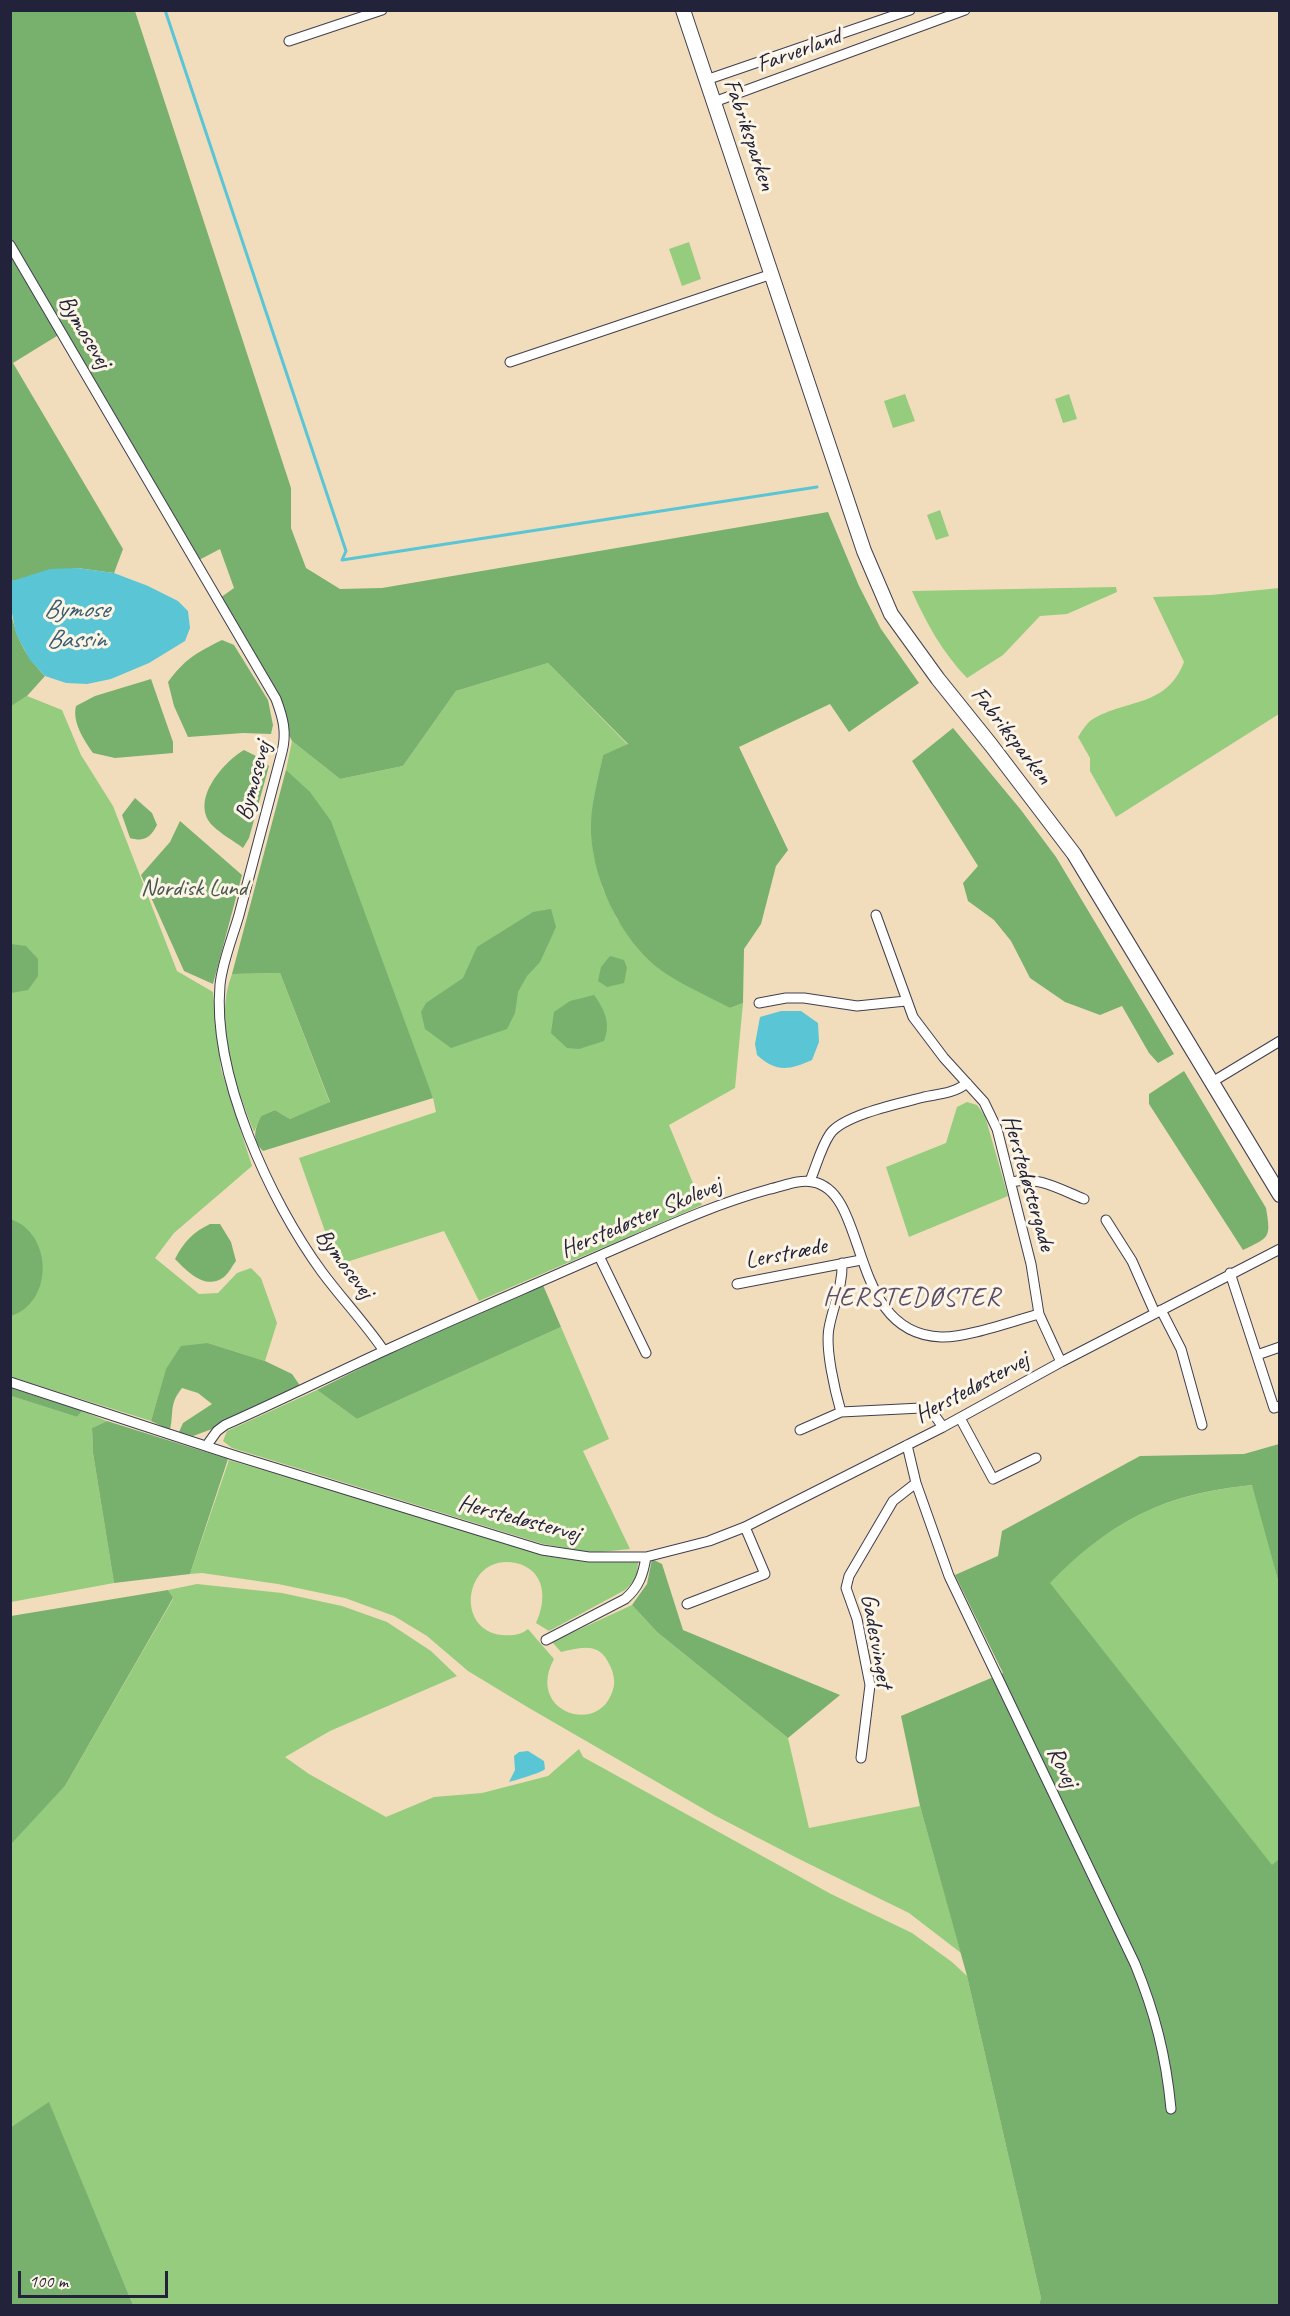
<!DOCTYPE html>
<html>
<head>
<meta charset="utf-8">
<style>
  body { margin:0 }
  #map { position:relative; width:1290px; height:2316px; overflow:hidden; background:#f1ddbc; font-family:Caveat,sans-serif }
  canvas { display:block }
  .frame { position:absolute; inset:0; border:12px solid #22223b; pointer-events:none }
  .scale { position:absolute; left:18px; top:2271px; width:150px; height:27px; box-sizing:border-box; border:3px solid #22223b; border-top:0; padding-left:8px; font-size:18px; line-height:21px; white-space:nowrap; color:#22223b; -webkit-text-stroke:4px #fcf5e5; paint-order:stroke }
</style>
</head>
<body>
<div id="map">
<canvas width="1290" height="2316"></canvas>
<div class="frame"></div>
<div class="scale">100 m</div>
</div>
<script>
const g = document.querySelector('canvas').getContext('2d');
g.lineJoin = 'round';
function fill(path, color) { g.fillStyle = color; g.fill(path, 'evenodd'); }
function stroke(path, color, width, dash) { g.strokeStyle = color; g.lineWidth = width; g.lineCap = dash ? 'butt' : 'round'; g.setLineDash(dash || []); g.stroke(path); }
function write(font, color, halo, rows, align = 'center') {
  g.font = font + ' Caveat,sans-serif'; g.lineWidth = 6; g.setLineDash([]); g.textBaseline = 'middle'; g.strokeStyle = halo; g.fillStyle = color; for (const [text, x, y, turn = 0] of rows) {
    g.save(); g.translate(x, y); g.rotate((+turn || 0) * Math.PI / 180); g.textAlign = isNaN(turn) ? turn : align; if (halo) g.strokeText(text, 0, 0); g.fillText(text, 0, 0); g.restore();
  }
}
fill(new Path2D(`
  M689,242L701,279L682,286L669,249Z
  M905,394L915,421L893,428L884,401Z
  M1069,394L1077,419L1063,423L1055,399Z
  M940,510L949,536L936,540L927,515Z
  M1116,587L1117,592L1067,614L1040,616L1003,655L967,678C943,653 926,623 912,591Z
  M1279,588V714L1116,817L1090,771V758L1078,737C1082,731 1087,722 1093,719C1127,699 1167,707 1184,662L1153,597L1211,595Z
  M548,663L628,745L603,755L591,822L594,856L603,889L617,919L637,947L730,1008L743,1003L735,1088L669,1125L702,1205L479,1301L444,1231L337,1265L299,1158L436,1112L433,1098L286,770L292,741L340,779L403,766L456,691Z
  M27,696L62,710L81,755L113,806L177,971L213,992L221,1069L252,1166L174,1233L155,1258L199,1294L218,1293L237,1273L251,1268L261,1278L277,1323L265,1361L208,1343L166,1370L151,1421L11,1377L10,706Z
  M280,973L330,1103L290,1119L275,1110L261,1116L254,1132C236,1087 213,1021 232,974Z
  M967,1102L977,1105L985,1116L1008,1196L909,1237L886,1167L946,1143L957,1107Z
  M561,1327L609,1439L583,1451L630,1549L591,1553L543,1544L232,1448L223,1441L227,1431L317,1390L357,1419Z
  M11,1396L77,1417L82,1411L107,1421L92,1428L93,1453L114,1583L11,1602Z
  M229,1460L542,1553L585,1562H638L637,1578L625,1590L549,1631L536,1623C547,1600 546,1570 516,1563C465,1552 453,1630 502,1635C512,1636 521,1635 528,1629L554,1659C526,1710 594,1735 611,1695C617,1683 614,1672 607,1660C597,1642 578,1648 561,1652L552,1642L632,1605L657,1632L788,1738L809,1828L920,1806L961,1953L909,1913L799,1859L714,1815L529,1708L468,1671L427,1636L394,1616L345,1598L278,1584L202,1573L190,1574Z
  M1253,1485L1279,1584L1280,1859L1272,1866L1049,1583C1112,1520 1164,1494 1253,1485Z
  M197,1584L282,1593L342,1606L387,1622L431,1651L457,1676L330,1731L285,1757L309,1774L386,1817L434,1797L482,1793L548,1776L579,1749L583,1757L831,1894L912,1933L952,1962L967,1976L1041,2298L1039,2305H133L49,2103L11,2127L10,1844L65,1786L173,1599L168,1590Z`), '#96cc7e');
fill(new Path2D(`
  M11,11H135L291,488V528L306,568L340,589L382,588L828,512L859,586L881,629L919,683L849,732L830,704L739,747L788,850L776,866L761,924L744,949L743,1003L730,1008C708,996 682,985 662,971C620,941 589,874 591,822C592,800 599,776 603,755L628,744L548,663L456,691L403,766L340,779L292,741L220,598L234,588L220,549L199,560L65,331L13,363L123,549L114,573L77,568L12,581L11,587Z
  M10,608C16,638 24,654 45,676L27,696L11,706Z
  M222,640L234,645L268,700L273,725L271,734L243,733L188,737L174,706L168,682C186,658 196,653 222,640Z
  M151,679L173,742V753L115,758L93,753C84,740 72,722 76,706L95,696Z
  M953,728L1021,810L1056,857L1174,1054L1158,1063L1149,1053L1122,1006L1100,1015L1065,1002L1030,978L1011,941L994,920L968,901L963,883L978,866L912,761Z
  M244,750L258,757L269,766L249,838L243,848C234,841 221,834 213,826C189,802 222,763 244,750Z
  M286,770L310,792L331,821L433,1098L263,1151C251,1139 255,1129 261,1116L275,1110L290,1119L330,1102L280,973L232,974Z
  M135,798L152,813L157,825C150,838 144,842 130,838L122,815Z
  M180,821L242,875L213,984L184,971L141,875L170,842Z
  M551,909L556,927L540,962L527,976L518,992L515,1013L507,1029L451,1048L425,1029L421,1012L426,1003L463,978L477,947L533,912Z
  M11,944L26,946L38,959V976L28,990L11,993Z
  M610,956L624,960L627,968L624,983L607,987L598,981L601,967Z
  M594,995C605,1010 611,1024 604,1041L579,1049L567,1048L551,1033L554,1012L570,1001Z
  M1184,1071L1266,1208C1271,1238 1270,1237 1243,1250L1149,1104V1094Z
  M10,1219C53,1233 54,1302 11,1316Z
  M210,1224H220L231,1242L236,1261C232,1266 229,1273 224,1277C205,1291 187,1271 175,1259C183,1243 193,1232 210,1224Z
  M543,1285L561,1327L357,1419L317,1390L393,1352Z
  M208,1343L265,1361L292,1374L301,1387L223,1425L193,1436L179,1432L183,1423L212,1404L198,1393L182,1388C169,1404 174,1412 170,1430L151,1421L166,1369L181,1346Z
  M11,1388L82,1411L77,1417L11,1396Z
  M107,1421L228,1459L190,1574L114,1583L93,1453L92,1428Z
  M1279,1444V1584L1252,1485C1164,1494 1112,1520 1050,1583L1272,1865L1279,1859V2305H1039L1041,2298L967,1976L920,1806L901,1716L1003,1673L955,1575L998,1556L1002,1531L1140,1456L1244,1454Z
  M652,1559L662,1564L683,1630L840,1695L788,1738L657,1632L632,1605L647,1584Z
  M168,1590L173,1598L65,1786L11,1844V1616Z
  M49,2102L133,2305H11V2127Z`), '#78b06d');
fill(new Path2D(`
  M77,568L114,573L148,586L178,601L188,611L190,628L185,641L149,663L111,679L87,684L66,683L45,676L30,660L16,634L11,608L12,581L50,569Z
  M781,1011H801L818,1023L819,1042L812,1060C789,1070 777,1073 757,1055L755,1044L760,1017Z
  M528,1751L544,1761L545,1769C541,1773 516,1780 509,1782L515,1770L514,1756L519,1752Z`), '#5ac5d4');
stroke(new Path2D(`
  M165,10L346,551L342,560L817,487`), '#5ac5d4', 3);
const street = new Path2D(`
  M289,41L382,10
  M706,80L910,10
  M714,102L965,10
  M10,245L276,699C283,718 287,732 282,752C268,806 253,861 239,915C233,936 222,963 220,985C212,1075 270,1201 322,1272C342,1299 365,1323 384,1351
  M510,362L772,274
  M876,915L913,1017L944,1058L984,1102L997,1129L1031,1264L1039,1314L1061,1362
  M759,1003L786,998H804L857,1006L906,1001
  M1212,1082L1280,1041
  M810,1181C816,1167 821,1147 830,1134C843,1115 901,1103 924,1097C939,1094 955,1093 967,1083
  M1012,1182C1037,1175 1061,1190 1084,1199
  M1106,1220L1132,1261L1155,1313
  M599,1256L646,1353
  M1230,1273L1274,1408L1280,1406
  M737,1284L861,1260
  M1161,1310L1181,1349L1202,1425
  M1257,1355L1280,1347
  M10,1382L233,1455L542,1550L589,1557H646L709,1541L745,1527L943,1427L1061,1362L1280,1249
  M841,1412C835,1391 825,1349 829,1328C833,1306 843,1286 842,1263
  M960,1418L993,1479L1036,1458
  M800,1430L841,1412L921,1408L930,1409L943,1427
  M207,1445L217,1431L225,1425C279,1401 332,1375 386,1350C457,1317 529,1287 601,1255C657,1231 711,1205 770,1189C784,1186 799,1179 813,1182C870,1192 847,1334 941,1337C966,1338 1013,1321 1039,1314
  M907,1445L916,1483L949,1576L1135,1964C1155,2013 1166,2056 1171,2109
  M687,1604L765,1574L745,1527
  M546,1640L625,1599C639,1587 643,1575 646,1557
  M861,1758L870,1685L857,1619L846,1588L849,1576L893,1501L916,1483`);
const secondary = new Path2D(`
  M683,10L864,551L891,614L938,679L991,745L1074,854L1280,1195`);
stroke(street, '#413e4e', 11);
stroke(secondary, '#413e4e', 16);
stroke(street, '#fff', 9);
stroke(secondary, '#fff', 14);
write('24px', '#22223b', '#fcf5e5', [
  ["Farverland",799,51,-20],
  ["Fabriksparken",749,135,71],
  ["Bymosevej",84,332,59],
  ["Fabriksparken",1011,736,52],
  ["Bymosevej",254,781,-75],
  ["Herstedøstergade",1028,1183,74],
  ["Herstedøster Skolevej",641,1218,-23],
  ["Lerstræde",786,1254,-11],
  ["Bymosevej",344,1264,53],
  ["Herstedøstervej",972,1388,-28],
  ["Herstedøstervej",519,1519,15],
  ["Gadesvinget",876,1641,80],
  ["Rovej",1062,1767,64]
]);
write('24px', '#45554f', '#fcf5e5', [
  ["Nordisk Lund",194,889]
]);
write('italic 26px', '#365b71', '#fcf5e5', [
  ["Bymose",76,610],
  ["Bassin",76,640]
]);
g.letterSpacing = '1.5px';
write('26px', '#594b6a', '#fcf5e5', [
  ["HERSTEDØSTER",912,1298]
]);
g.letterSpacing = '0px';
</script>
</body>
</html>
